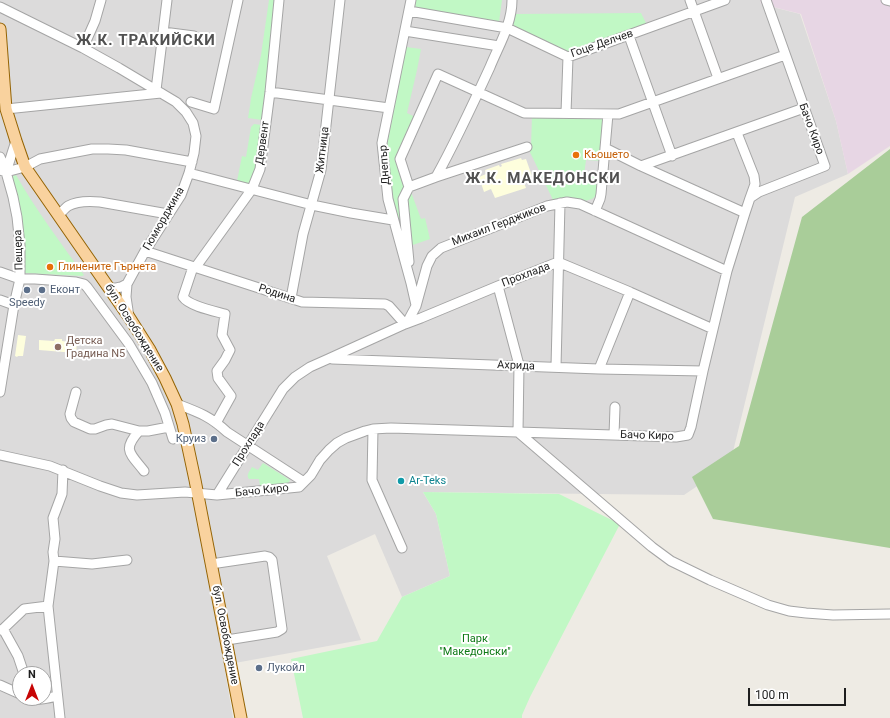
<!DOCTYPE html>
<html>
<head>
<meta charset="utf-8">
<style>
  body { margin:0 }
  #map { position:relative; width:890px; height:718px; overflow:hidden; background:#eeebe4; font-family:Roboto,sans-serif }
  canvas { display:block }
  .north { position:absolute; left:12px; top:666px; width:40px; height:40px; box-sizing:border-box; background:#fff; border:1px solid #a5a5a5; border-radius:50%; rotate:0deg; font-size:11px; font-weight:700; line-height:16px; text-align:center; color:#1e1e1e }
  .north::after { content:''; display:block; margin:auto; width:14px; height:18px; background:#c70505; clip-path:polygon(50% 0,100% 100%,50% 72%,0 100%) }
  .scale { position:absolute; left:748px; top:688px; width:98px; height:18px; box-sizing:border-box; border:2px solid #1e1e1e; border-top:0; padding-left:5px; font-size:12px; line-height:14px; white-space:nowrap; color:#1e1e1e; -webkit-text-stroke:3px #fff; paint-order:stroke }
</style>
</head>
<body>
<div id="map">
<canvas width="890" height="718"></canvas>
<div class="north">N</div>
<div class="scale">100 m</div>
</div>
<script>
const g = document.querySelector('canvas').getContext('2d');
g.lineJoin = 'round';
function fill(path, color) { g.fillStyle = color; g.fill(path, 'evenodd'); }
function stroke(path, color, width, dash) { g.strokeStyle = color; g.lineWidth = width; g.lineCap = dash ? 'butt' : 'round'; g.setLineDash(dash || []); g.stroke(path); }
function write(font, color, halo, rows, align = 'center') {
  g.font = font + ' Roboto,sans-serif'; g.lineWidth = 4; g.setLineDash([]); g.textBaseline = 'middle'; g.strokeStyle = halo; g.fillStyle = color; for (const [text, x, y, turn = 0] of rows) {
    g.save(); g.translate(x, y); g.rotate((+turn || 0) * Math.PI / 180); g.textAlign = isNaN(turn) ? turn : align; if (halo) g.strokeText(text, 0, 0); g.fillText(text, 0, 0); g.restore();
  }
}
fill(new Path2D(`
  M0,0H760L761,4L800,14L836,121L848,174L795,197L730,464L684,495L423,492L436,514L450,576L402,597L375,534L327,556L361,640L224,665L233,718H0ZM20,674H44V698H20Z`), '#dcdbdb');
fill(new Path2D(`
  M760,0H890V146L848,174L836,121L801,14L761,4Z`), '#e7d6e4');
fill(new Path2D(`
  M521,158L522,160L526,159L532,176L523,180L526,188L495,198L491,189L484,192L479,177L486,174L485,170L499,165L500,167L502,166L501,164Z
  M18,335L26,336L23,356H18L17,357L15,356Z
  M55,339H62V341L77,343L76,353L39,350V340L54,341Z`), '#fefedd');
fill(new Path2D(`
  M890,149V548L713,519L692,477L739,446L802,217Z`), '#a9cd99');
fill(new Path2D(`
  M269,0H275L267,88L262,120L248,118L250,106L251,98L261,55Z
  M416,0H502L499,22L444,16V12L415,8Z
  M641,13L647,25L569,53L514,27L513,22L514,16L516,14Z
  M406,47L421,49L417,70L407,113L415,117L396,159L407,189V260L394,206L386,150Z
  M532,115L607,116L599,193L592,199L581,202H554L528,148L531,147Z
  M254,124L262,125L256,169L250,184L237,181L242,156L246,157L251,127Z
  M16,175C36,210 60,242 84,275L82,276L25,273L10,177Z
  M411,192L421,219L425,218L430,239L410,246L406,197Z
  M263,463L290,480L287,485L260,486L259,479H249C246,475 249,472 252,467L258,470Z
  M423,492L559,494L620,524L530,697L522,715V718H303L291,659L377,641L402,597L450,576L436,514Z`), '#c1f8c5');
fill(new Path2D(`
  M586,160L604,161L603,176L584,175Z`), '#dedede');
const minor = new Path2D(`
  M411,0L382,143L388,199L411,283L416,305
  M690,0L718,78
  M886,0L890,1
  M0,7L83,48L119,68L176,102L186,112L193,123L196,136L194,153L189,173L181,195L145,251L127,284L121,287L116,288H109
  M409,11L507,28L568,57L725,0
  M405,31L499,46
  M163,32L194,36
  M629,36L672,156
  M83,48L95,21L101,0
  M156,90L167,0
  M270,92L389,108
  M191,102L214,109L238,0
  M6,109L161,93
  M566,113L568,57
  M608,114L605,148L641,166L745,213
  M737,133L754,176L755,184L750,198
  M0,157L6,172L13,197L17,217L20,245V279L14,305L0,392
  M641,166L804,108
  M0,170L6,172L25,167L40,159L92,149H108L126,150L192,162
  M6,172L16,141
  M189,173L312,205L351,213L393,220
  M436,177C456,141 473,104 490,67C499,45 512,24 512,0
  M409,187L400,159L438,74L524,113L619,114L785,55
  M595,211L600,199L601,194L605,148
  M59,215C62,212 65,208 68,206C77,201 90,201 100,202L168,214
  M145,251L302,302L385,304L389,306L405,324
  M409,262L403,199L409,187L436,177L527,147
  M193,267L183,297C189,306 214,311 225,314L222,335L230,350L225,360L217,371L218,378L231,396L216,423
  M195,268L252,189L260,169L270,92L279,0
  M0,272L20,279H35L76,282L84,284L87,287L129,344L152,383L165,413L173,439
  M127,284L126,297L129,317
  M498,286L519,365L518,432L652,547L671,561L710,580L768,605L789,611L806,613L833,615L890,614
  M291,298L303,234L321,170L340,0
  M0,300L14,305
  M405,324L409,319L416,306L427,266L432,256L441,248L547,206L567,202L580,204L727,271
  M332,359L599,369L703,371
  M556,367L560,203
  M599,369L630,292
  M76,392L70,414L71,418L74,422L90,429H95L106,425L112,424L139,431H148L169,427
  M177,404C198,412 210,416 227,432L304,482
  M373,429L372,480L402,548
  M139,431C122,450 130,453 144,471
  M614,435L615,407
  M0,455L50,466L100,486L121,493L137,495L185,492L217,495L299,487L311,475L320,460L329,450L337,443L346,438L365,431L373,429L391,428L676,437L688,435L691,427L703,371L727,271L745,213L750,198L759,192L825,166L766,0
  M217,495L283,389L295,377L310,367L328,359L405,324L421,318L498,286L558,262L630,292L713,329
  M54,561L92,564L127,560
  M211,564L265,556L269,557L272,560L282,629L277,632L227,640
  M3,629L18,656L24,674
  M0,630L3,629L24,609L48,606
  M0,685L20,694
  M29,698C39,701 48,698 57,696
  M60,718L48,606L54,561L53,552L55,539L53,518L62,494L63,470`);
const major = new Path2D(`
  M0,29L6,109L16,141L25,167L129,317L150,350L165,378L177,404L183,424L195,480L241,718`);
stroke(minor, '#a5a5a5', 11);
stroke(major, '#946303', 13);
stroke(minor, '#fff', 9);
stroke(major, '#f9d29e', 11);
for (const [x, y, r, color] of [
  [576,155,4,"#e8710a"],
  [50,267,4,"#e8710a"],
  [27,290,4,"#5c6f8a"],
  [42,290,4,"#5c6f8a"],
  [58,347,4,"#8d6e63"],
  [214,439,4,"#5c6f8a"],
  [401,481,4,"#0f9aa8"],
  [259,668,4,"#5c6f8a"]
]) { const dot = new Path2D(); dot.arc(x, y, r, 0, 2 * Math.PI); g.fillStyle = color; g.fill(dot); stroke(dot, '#fff', 1.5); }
write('11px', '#1e1e1e', '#fff', [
  ["Гоце Делчев",602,44,-19],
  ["Бачо Киро",811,129,70],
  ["Дервент",263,143,-82],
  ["Житница",323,150,-83],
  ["Днепър",385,165,-94],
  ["Гюмюрджина",164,219,-60],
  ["Михаил Герджиков",499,225,-21],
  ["Пещера",19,250,-92],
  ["Прохлада",526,275,-21],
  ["Родина",277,294,18],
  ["бул. Освобождение",134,328,58],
  ["Ахрида",516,366,2],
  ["Бачо Киро",647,436,2],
  ["Прохлада",249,444,-58],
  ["Бачо Киро",262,491,-6],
  ["бул. Освобождение",225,635,79]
]);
write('11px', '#c56008', '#fff', [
  ["Кьошето",584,155],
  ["Глинените Гърнета",58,267]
], 'left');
write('11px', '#4e5e75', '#fff', [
  ["Еконт",50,290],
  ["Speedy",27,303,"center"],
  ["Круиз",206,439,"right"],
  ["Лукойл",267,668]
], 'left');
write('11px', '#785e54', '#fff', [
  ["Детска",66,341],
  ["Градина N5",66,354]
], 'left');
write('11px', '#0d838f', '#fff', [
  ["Ar-Teks",409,481]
], 'left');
write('11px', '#0e7916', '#fff', [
  ["Парк",475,639],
  ["\"Македонски\"",475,652]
]);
g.letterSpacing = '1px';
write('bold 15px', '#515151', '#fff', [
  ["Ж.К. ТРАКИЙСКИ",146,41],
  ["Ж.К. МАКЕДОНСКИ",543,179]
]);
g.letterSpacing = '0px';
</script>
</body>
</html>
